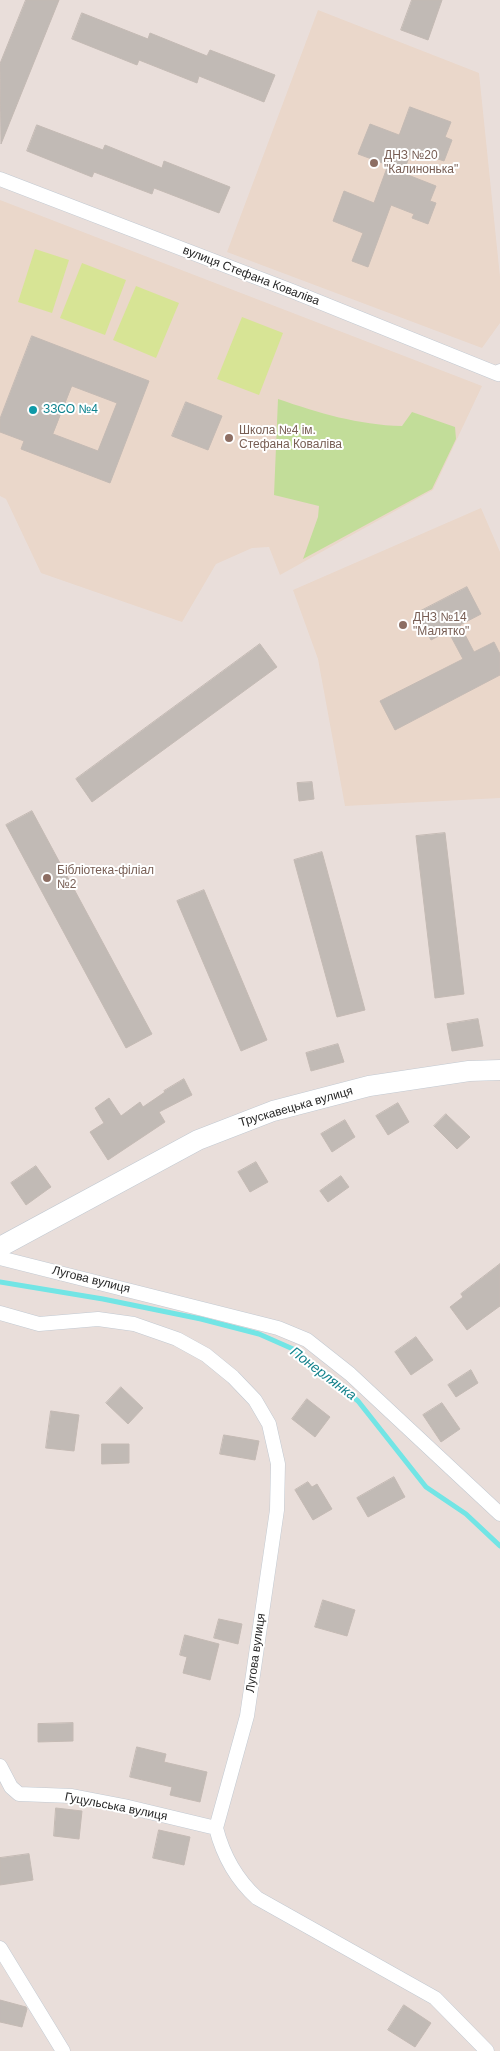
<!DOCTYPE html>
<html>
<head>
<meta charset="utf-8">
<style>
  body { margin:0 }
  canvas { display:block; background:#e9deda }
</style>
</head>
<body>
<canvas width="500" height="2051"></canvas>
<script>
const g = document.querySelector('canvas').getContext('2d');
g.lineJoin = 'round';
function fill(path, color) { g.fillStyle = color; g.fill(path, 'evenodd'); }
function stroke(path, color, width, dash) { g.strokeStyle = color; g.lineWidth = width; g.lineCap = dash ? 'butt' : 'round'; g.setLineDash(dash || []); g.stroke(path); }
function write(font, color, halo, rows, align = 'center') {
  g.font = font + ' Helvetica,sans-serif'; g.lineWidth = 4; g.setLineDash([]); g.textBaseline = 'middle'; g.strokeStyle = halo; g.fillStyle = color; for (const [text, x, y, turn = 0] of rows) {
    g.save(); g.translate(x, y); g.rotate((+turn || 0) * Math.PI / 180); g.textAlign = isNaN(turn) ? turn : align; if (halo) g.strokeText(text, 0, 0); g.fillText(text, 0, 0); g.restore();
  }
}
fill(new Path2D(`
  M318,10L479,73L500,277V323L482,348L227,252Z
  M0,200L482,386L433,490L280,575L269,547L252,548L216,564L182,622L41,573L6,499L0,496Z
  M481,508L500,552V798L345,806L318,659L293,590Z`), '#ead7ca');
fill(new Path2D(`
  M278,399C319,413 358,425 402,426L412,412L455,427L456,439L432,489L303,559L318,517L319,506L274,495Z`), '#c2dd99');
fill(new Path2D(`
  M35,249L69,260L52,313L18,302Z
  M82,263L126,280L105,335L60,318Z
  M136,286L179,303L156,358L113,340Z
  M242,317L283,333L259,395L217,379Z`), '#d7e495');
stroke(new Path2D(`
  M0,1282L103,1299L201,1319L259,1334L293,1349L358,1401L426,1487L466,1514L500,1546`), '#72e5e5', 5);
const building = new Path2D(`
  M26,0H59L1,144L0,64Z
  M412,0H442L428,40L401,30Z
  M82,13L148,39L150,33L207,56L210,50L275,75L264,102L199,76L197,83L139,60L137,65L72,39Z
  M410,107L451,122L445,137L452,140L444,161L412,150L403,173L436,186L430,201L436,203L428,224L412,218L414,214L391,205L368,267L352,261L363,233L333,221L344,191L374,203L388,165L358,154L370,124L399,135Z
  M37,125L103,150L105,145L162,168L164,161L230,187L219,213L154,188L152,194L94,172L92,177L27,151Z
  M32,336L149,381L110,483L21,449L24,441L0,432V419ZM72,386L117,403L98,451L53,434Z
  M186,402L222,416L208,450L172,436Z
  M467,587L481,614L460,625L474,652L494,642L500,654V675L395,730L380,701L463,659L448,631L431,640L417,613Z
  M260,644L277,667L92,802L76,779Z
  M312,782L314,799L299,801L297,783Z
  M32,811L152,1034L126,1048L6,825Z
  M445,833L464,994L435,998L416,836Z
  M322,852L365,1010L337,1017L294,860Z
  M204,890L267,1040L241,1051L177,901Z
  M478,1019L483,1046L452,1051L447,1024Z
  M338,1044L344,1062L311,1071L306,1053Z
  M184,1079L192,1095L159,1112L165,1122L108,1160L90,1132L104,1123L95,1108L109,1098L121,1116L140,1102L143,1107L165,1092L164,1091Z
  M398,1103L409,1122L388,1135L376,1116Z
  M446,1114L470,1137L457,1149L434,1126Z
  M345,1120L355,1137L332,1152L321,1134Z
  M256,1162L268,1182L250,1192L238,1172Z
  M36,1166L51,1187L26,1205L11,1183Z
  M341,1176L349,1187L328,1202L320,1191Z
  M500,1264V1306L467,1330L450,1307L463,1297L461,1294Z
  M416,1337L433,1360L411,1375L395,1352Z
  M471,1370L478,1383L456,1397L448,1385Z
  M121,1387L143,1408L128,1424L106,1403Z
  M307,1399L330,1417L315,1437L292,1419Z
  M442,1403L460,1429L441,1442L423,1415Z
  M51,1411L79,1415L74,1451L46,1448Z
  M224,1435L259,1441L255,1460L220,1454Z
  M102,1444H129V1463L102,1464Z
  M394,1477L405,1497L368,1517L357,1498Z
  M308,1482L312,1487L317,1484L332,1509L313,1520L295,1490Z
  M323,1600L355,1610L347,1636L315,1627Z
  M219,1619L242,1624L238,1644L214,1638Z
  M185,1635L219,1644L210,1680L183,1673L187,1657L180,1655Z
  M73,1723V1741L38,1742V1724Z
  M137,1747L166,1754L164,1762L207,1772L200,1802L170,1795L172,1787L130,1777Z
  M56,1808L82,1811L79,1839L54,1836Z
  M159,1830L190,1837L184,1865L153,1858Z
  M29,1854L33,1880L0,1885V1858Z
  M0,2000L26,2007L27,2009L22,2027L0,2022Z
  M404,2005L431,2023L415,2047L388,2030Z`);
fill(building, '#c1bab5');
stroke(building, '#c4bab4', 1);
const street = new Path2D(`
  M0,179L292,291L498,374L500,371
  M0,1258L278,1328L307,1340L350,1374L500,1514
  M0,1313L39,1324L98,1319L134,1324L177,1339L206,1355L233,1377L255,1400L269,1424L278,1464L277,1510L247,1716L216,1828C223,1855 236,1879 257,1898L435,1998L487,2051
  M0,1766L11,1787L19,1794L72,1796L124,1806L216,1828
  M0,1948L63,2051`);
const secondary = new Path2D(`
  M0,1247L198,1140L273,1111L369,1086L469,1071L500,1070`);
stroke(street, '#c2c9d1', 15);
stroke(secondary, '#c2c9d1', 21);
stroke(street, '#fff', 14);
stroke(secondary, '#fff', 20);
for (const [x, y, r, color] of [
  [374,163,5,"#8d6e63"],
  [33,410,5,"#0f9aa8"],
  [229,438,5,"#8d6e63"],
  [403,625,5,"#8d6e63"],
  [47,878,5,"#8d6e63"]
]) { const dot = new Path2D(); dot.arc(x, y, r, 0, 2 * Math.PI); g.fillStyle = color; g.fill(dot); stroke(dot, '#fff', 2); }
write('12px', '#785e54', '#fff', [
  ["ДНЗ №20",384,156],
  ["\"Калинонька\"",384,170],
  ["Школа №4 ім.",239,431],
  ["Стефана Коваліва",239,445],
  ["ДНЗ №14",413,618],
  ["\"Малятко\"",413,632],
  ["Бібліотека-філіал",57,871],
  ["№2",57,885]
], 'left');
write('12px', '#272727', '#fff', [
  ["вулиця Стефана Коваліва",251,276,21],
  ["Трускавецька вулиця",296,1107,-16],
  ["Лугова вулиця",91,1280,14],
  ["Лугова вулиця",256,1653,-82],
  ["Гуцульська вулиця",116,1807,11]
]);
write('12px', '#0d838f', '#fff', [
  ["ЗЗСО №4",43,410]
], 'left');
write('italic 14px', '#16838d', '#fff', [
  ["Понерлянка",323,1374,37]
]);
</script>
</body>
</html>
